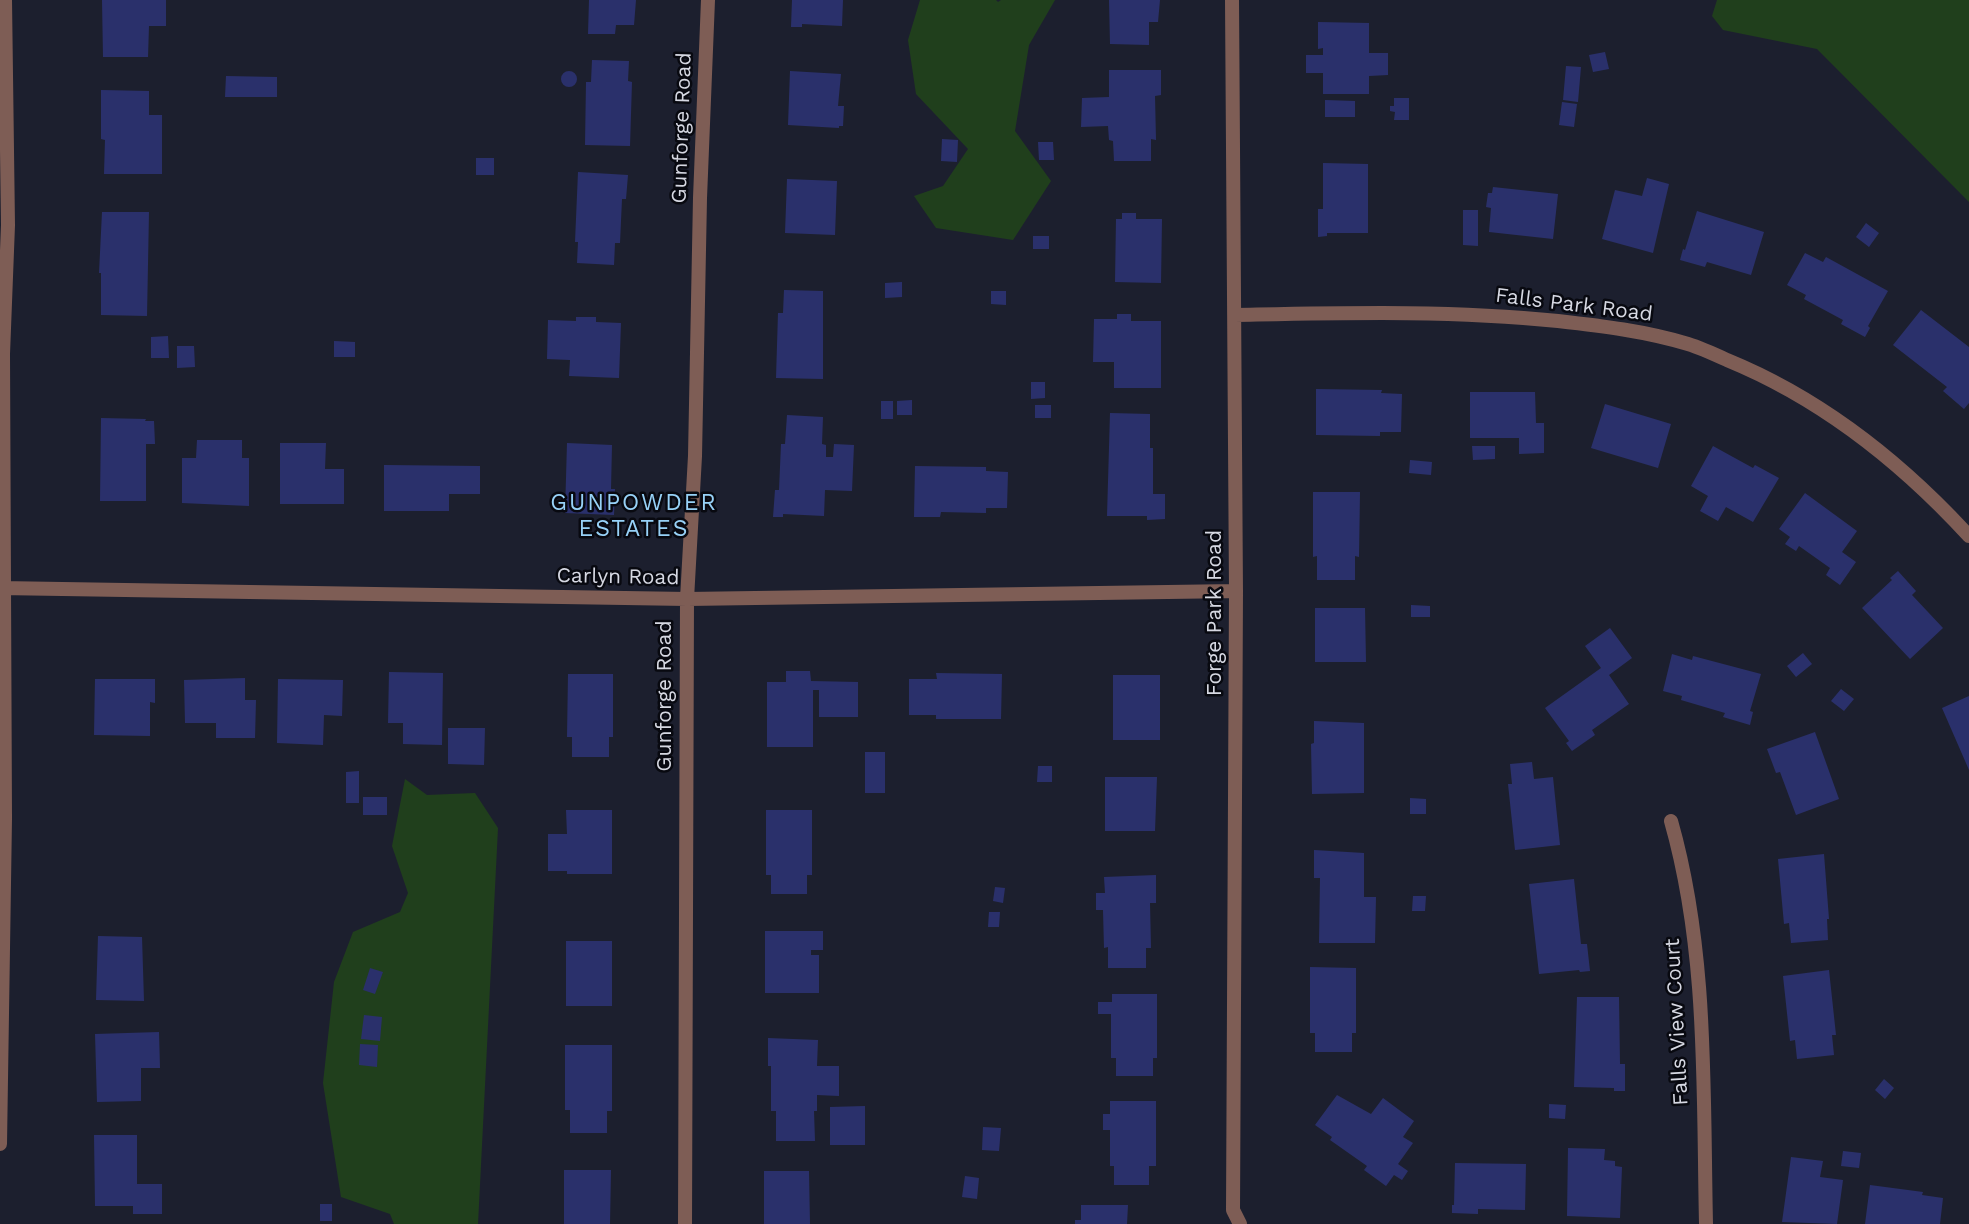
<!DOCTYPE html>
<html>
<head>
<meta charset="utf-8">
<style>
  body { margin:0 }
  canvas { display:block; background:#1c1f2e }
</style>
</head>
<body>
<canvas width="1969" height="1224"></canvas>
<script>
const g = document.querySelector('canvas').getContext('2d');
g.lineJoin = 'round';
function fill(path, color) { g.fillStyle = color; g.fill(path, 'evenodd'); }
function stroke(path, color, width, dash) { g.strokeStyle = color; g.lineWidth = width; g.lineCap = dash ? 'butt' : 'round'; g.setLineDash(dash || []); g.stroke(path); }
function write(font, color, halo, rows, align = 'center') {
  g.font = font + ' "Work Sans",sans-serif'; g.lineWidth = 5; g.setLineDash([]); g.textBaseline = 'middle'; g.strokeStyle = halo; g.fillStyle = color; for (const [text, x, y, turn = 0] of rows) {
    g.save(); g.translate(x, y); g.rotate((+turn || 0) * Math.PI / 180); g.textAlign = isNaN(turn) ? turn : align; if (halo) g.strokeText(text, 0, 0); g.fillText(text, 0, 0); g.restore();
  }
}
fill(new Path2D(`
  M920,0H996L998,2L1001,0H1055L1029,45L1015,131L1051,181L1013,240L936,228L914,196L943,186L968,149L916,94L908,40Z
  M1717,0H1969V202L1817,49L1723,30L1712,16Z
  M405,779L427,795L475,793L498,828L478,1224H394L390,1214L341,1197L323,1083L334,982L353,932L400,912L408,893L392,846Z`), '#203f1c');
fill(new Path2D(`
  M102,0H166V26H149L148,57H103Z
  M589,0H636L634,25H616L615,34H588Z
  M792,0H843L842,26L802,24V27H791Z
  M1109,0H1160L1158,22H1149V45L1110,44Z
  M1318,22L1369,23V53H1388V75L1369,76V94H1323V73H1306V55H1323V48L1318,49Z
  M1605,52L1609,69L1593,72L1589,55Z
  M592,60L629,61L628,81L632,82L630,146L585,145L586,82H591Z
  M1566,66L1581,67L1578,102L1563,100Z
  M1109,70H1161V95L1155,96L1156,140L1151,139V161H1114L1113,141L1109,140L1108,126L1081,127L1082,98L1109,97Z
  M561 79a8 8 0 1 1 16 0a8 8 0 1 1-16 0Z
  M790,71L841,74L838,106H844L843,126H839V128L788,125Z
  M226,76L277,77V97H225Z
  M101,90L149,91V115H162V174H104L105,140L101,139Z
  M1394,98H1409V120H1394L1395,112L1390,111V106H1394Z
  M1325,100L1355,101V117H1325Z
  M1562,102L1577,104L1574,127L1559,125Z
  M942,139L958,140L957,162L941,161Z
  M1038,142H1053L1054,160H1039Z
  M476,158H494V175H476Z
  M1323,163L1368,164V233H1327V236L1318,237V209H1323Z
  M578,172L628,175L626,199H622L620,243H615L614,265L577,263L578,242H575Z
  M1647,178L1669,184L1653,253L1602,239L1615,190L1642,196Z
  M787,179L837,181L835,235L785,233Z
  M1493,187L1558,194L1553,239L1489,232L1491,208L1486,207L1488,193H1492Z
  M1463,210H1478V246L1463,245Z
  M1697,211L1764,232L1751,275L1707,262L1705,267L1680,260L1683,249L1685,250Z
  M102,212H149L147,316L101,315V273H99Z
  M1122,213H1136V219H1162L1161,283L1115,282L1116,219H1122Z
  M1866,223L1879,233L1869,247L1856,237Z
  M1033,236H1049V249H1033Z
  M1805,253L1823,262L1826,257L1888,291L1868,326L1870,328L1865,337L1841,324L1843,320L1804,299L1806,295L1787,285Z
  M902,282V297L885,298V283Z
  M784,290L823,291V379L776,378L778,313H783Z
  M991,291H1006V305L991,304Z
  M1921,310L1969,347V403L1964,409L1943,391L1947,387L1893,345Z
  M1117,314H1131V321H1161V388H1114V362H1093L1094,319H1117Z
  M576,317H596V322L621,323L619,378L569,376L570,360L547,359L548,320L576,321Z
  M168,336L169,358H151V337Z
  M334,341L355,342V357H334Z
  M177,346H194L195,367L177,368Z
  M1031,382H1045V398L1031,399Z
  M1316,389L1382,390L1381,393L1402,394L1401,432H1380V436L1316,435Z
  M1470,392H1535L1536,423H1544V453L1519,454V438H1470Z
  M912,400V415H897V401Z
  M881,401H893V419H881Z
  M1605,404L1671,424L1658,468L1591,448Z
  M1035,405H1051V418H1035Z
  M1110,413L1150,414V448H1153V494H1165V519L1147,520V516H1107Z
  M787,415L823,417L822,444L826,445V457H833L834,444L854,445L852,491L825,490L824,516L783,514V517H773L775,490H779L781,444H785Z
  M101,418L146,419L145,421H154L155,444H146V501H100Z
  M197,440H242V458H249V506L182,503V458H196Z
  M280,443H326L325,469H344V504H280Z
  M567,443L612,445L611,489H615L614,515L565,513Z
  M1472,446H1495V459L1473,460Z
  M1713,446L1753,468L1755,465L1779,478L1753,522L1726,507L1718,521L1700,511L1708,496L1691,486Z
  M1410,460L1432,462L1431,475L1409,473Z
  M384,465L480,466V494H449V511H384Z
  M915,466L986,467V471L1008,472L1007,508H986V513L941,512L940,517H914Z
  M1313,492H1360L1359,557L1355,556V580H1317V556L1313,557Z
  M1805,493L1857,531L1842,552L1856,562L1840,585L1826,575L1830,568L1799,546L1796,551L1785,544L1790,537L1779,529Z
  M1898,571L1916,591L1912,595L1943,628L1910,659L1862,608L1892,580L1890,578Z
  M1411,605L1430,606V617H1411Z
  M1315,608H1365L1366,662H1315Z
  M1610,628L1632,658L1609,675L1629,704L1592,730L1595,735L1572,751L1566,743L1569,741L1545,708L1601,668L1585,646Z
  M1803,653L1812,664L1796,677L1787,666Z
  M1672,654L1692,660L1693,656L1761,674L1750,711L1753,712L1750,725L1723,717L1725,713L1681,700L1682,696L1663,691Z
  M786,671H810L811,681L858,682V717H819V690H813V747H767V682H786Z
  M389,672L443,673L442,745L403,744V723H388Z
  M936,673L1002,674L1001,719H936V715H909V679H937Z
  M568,674H613V737H609V757H572V737H567Z
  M1113,675H1160V740H1113Z
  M245,678V700H256L255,738H216V723H185L184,680Z
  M95,679H155V703L150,702V736L94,735Z
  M278,679L343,680L342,716L324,715L323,745L277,743Z
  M1841,689L1854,699L1844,711L1831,701Z
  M1969,696V770L1942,708Z
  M1314,721L1364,723V793L1312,794L1311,744L1314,743Z
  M448,728H485L484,765L448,764Z
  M1815,732L1839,799L1796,815L1780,772L1776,773L1767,749Z
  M865,752H885V793H865Z
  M1532,762L1534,779L1553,777L1560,845L1515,850L1508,784H1512L1510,764Z
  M1038,766H1052V782H1037Z
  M359,771V803H346V772Z
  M1105,777H1157L1155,831H1105Z
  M363,797H387V815H363Z
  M1410,798L1426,799V814H1410Z
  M566,810H612V874H567V871H548V834H567Z
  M766,810H812V875H807V894H771V875H766Z
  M1314,850L1364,853V897H1376L1375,943H1319L1320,878H1314Z
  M1824,854L1829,919H1827L1828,940L1791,943L1789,923L1784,924L1778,859Z
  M1156,875V903H1150L1151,948H1146V968H1108V947L1104,948L1103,910H1096V893H1105L1104,877Z
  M1574,879L1581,944H1587L1590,971L1580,972L1579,970L1539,974L1529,884Z
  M995,887L1005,888L1003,903L993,901Z
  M1413,896H1426L1425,911H1412Z
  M989,912H1000L999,927H988Z
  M765,931H823V950H811V955H819V993H765Z
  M98,936L142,937L144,1001L96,1000Z
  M566,941H612V1006H566Z
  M1310,967L1356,968V1033H1352V1052H1315V1033H1310Z
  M370,968L383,972L375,994L363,990Z
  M1829,970L1836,1035H1832L1834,1055L1797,1059L1795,1040L1790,1041L1783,976Z
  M1112,994H1157V1058H1153V1076H1116V1058H1111V1014H1098V1002H1112Z
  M1577,997H1619L1620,1064H1625V1091H1614V1088L1574,1087Z
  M364,1015L382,1017L380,1041L361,1039Z
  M159,1032L160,1068H141V1101L97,1102L95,1034Z
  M768,1038L818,1040L817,1066H839V1096L817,1095V1111H814L815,1141H776V1111H771V1066H768Z
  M360,1044L378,1045L377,1067L359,1065Z
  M565,1045H612V1111H607V1133H570V1110H565Z
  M1884,1079L1894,1088L1885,1099L1875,1090Z
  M1337,1095L1371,1114L1383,1098L1414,1121L1403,1137L1413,1143L1398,1164L1408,1171L1402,1180L1394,1175L1386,1186L1364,1170L1367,1166L1330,1140L1332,1137L1315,1125Z
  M1110,1101H1156V1166H1149V1185H1114V1166H1110V1130H1103V1114H1110Z
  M1549,1104L1566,1105L1565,1119L1549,1118Z
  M865,1106V1145H830V1107Z
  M983,1127L1001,1128L999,1151L982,1150Z
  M94,1135H137V1184H162V1214H133V1206H95Z
  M1568,1148L1605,1149L1604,1160L1615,1161V1166L1622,1167L1620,1218L1567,1216Z
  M1843,1151L1861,1153L1859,1168L1841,1166Z
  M1791,1157L1823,1161L1820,1177L1843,1180L1837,1224L1782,1222Z
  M1455,1163L1526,1164L1525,1210L1478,1209V1214L1452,1213V1205H1454Z
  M564,1170H611L610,1224H564Z
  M764,1171H809L810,1224H764Z
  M965,1176L979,1178L977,1199L962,1197Z
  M1870,1185L1923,1192L1922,1195L1943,1198L1940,1224H1865Z
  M320,1204H332V1221H320Z
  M1081,1205H1128L1127,1224H1075V1220H1081Z`), '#2a306b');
stroke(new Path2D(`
  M1232,0L1236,591L1233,1210L1240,1224
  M1235,315C1343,313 1450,310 1558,321C1602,326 1645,331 1688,344C1701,348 1714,354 1727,360C1820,398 1901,462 1969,536
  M0,588L687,599L1236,591
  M1671,821C1708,951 1703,1089 1706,1224
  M0,1144L5,818L3,354L8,225L5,0
  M685,1224L687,599L695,456L700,198L708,0`), '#7e5d55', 14);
write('21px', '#d6d8e2', '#080910', [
  ["Gunforge Road",682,128,-88],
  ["Falls Park Road",1574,305,7],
  ["Carlyn Road",618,577,1],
  ["Forge Park Road",1215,613,-90],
  ["Gunforge Road",665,696,-90],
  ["Falls View Court",1677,1022,-93]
]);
g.letterSpacing = '2px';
write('23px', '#97d1f7', '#080910', [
  ["GUNPOWDER",634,503],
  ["ESTATES",634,529]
]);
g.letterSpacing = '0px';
</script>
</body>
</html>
